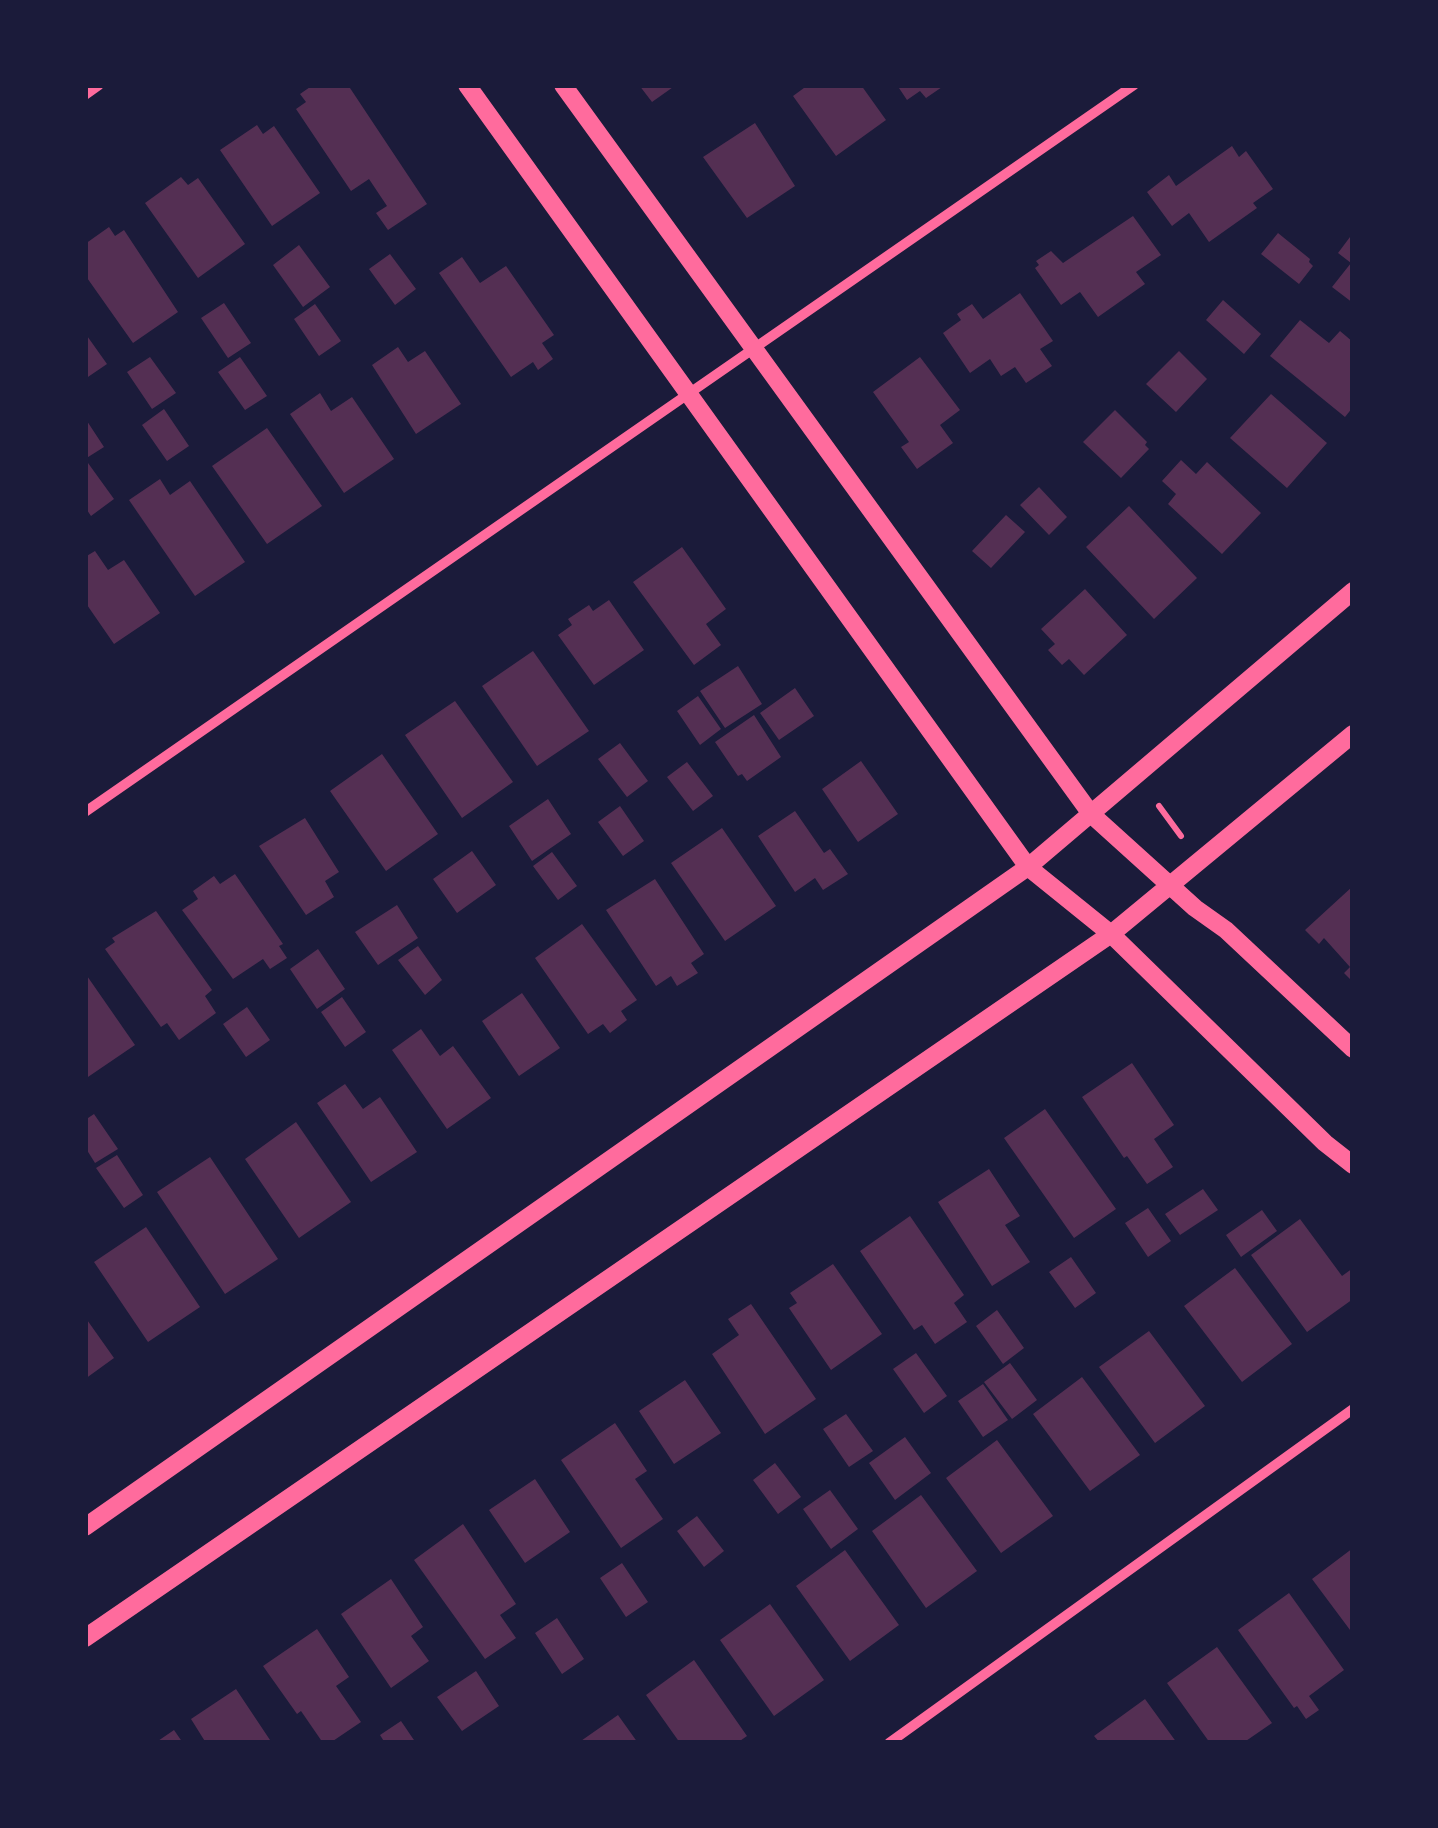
<!DOCTYPE html>
<html>
<head>
<meta charset="utf-8">
<style>
  body { margin:0 }
  #map { position:relative; width:1438px; height:1828px; overflow:hidden; background:#1b1b3a; font-family:Poppins,sans-serif }
  canvas { display:block }
  .frame { position:absolute; inset:0; border:88px solid #1b1b3a; pointer-events:none }
</style>
</head>
<body>
<div id="map">
<canvas width="1438" height="1828"></canvas>
<div class="frame"></div>
</div>
<script>
const g = document.querySelector('canvas').getContext('2d');
g.lineJoin = 'round';
function fill(path, color) { g.fillStyle = color; g.fill(path, 'evenodd'); }
function stroke(path, color, width, dash) { g.strokeStyle = color; g.lineWidth = width; g.lineCap = dash ? 'butt' : 'round'; g.setLineDash(dash || []); g.stroke(path); }
fill(new Path2D(`
  M313,85H348L427,204L388,230L376,213L387,206L369,179L351,191L296,109L306,102L300,94Z
  M639,85H676L652,102Z
  M808,85H861L886,120L836,156L793,96Z
  M897,85H945L926,98L920,91L907,100Z
  M755,123L795,186L747,218L703,157Z
  M257,125L263,134L274,126L320,193L272,226L220,150Z
  M1232,146L1239,157L1246,151L1273,189L1253,203L1257,208L1209,242L1189,213L1172,226L1147,192L1169,175L1176,186Z
  M181,177L188,185L198,178L245,244L198,278L145,203Z
  M1133,216L1161,255L1136,272L1145,284L1098,317L1080,292L1061,305L1035,268L1039,265L1036,261L1051,251L1063,263Z
  M109,227L115,236L124,230L178,312L133,343L85,275V244Z
  M1278,233L1310,259L1309,262L1313,266L1299,284L1261,254Z
  M1353,233V303L1332,287L1351,263L1338,253Z
  M299,245L330,287L303,307L273,265Z
  M390,254L416,289L395,305L369,269Z
  M462,257L480,283L506,266L554,335L542,343L553,359L538,370L533,362L511,377L439,273Z
  M1020,293L1053,341L1040,349L1052,366L1026,383L1015,367L1001,376L990,359L970,373L943,333L961,320L957,314L972,304L983,319Z
  M1223,300L1261,334L1244,354L1206,320Z
  M224,303L251,343L228,358L201,318Z
  M315,304L341,341L319,356L294,319Z
  M1300,320L1329,343L1340,331L1353,342V407L1345,417L1270,356Z
  M85,333L107,364L85,379Z
  M398,347L408,362L425,351L461,404L416,434L372,365Z
  M1179,351L1207,379L1176,412L1146,384Z
  M150,357L176,393L152,409L127,372Z
  M240,357L267,396L245,410L218,372Z
  M920,357L960,410L940,425L953,443L917,469L901,447L909,442L873,392Z
  M320,393L331,411L352,397L394,459L344,493L290,414Z
  M1271,394L1327,443L1287,488L1230,438Z
  M164,409L189,446L167,461L142,425Z
  M1115,410L1147,442L1145,445L1149,449L1121,478L1083,442Z
  M85,418L104,447L85,459Z
  M267,428L322,506L267,544L212,466Z
  M1181,460L1196,474L1207,462L1261,513L1222,554L1168,504L1176,494L1162,481Z
  M88,463L114,499L91,516L85,507V465Z
  M160,479L170,495L190,481L245,562L195,596L129,500Z
  M1039,487L1067,517L1049,535L1020,505Z
  M1129,506L1197,578L1154,619L1086,547Z
  M1006,515L1025,532L991,568L972,551Z
  M682,547L726,609L706,624L721,645L694,665L633,582Z
  M95,551L108,570L124,560L160,613L114,644L85,602V557Z
  M1085,589L1127,635L1084,675L1069,659L1062,665L1048,650L1055,644L1041,629Z
  M609,600L644,650L594,685L558,635L572,625L568,619L589,605L593,611Z
  M533,651L589,731L537,766L482,686Z
  M738,666L762,704L725,728L700,691Z
  M795,688L814,716L779,740L760,713Z
  M698,696L721,729L700,745L677,711Z
  M455,701L513,782L462,818L405,735Z
  M754,715L781,757L747,781L742,774L738,776L715,742Z
  M620,743L648,781L627,797L598,759Z
  M382,754L438,834L386,871L330,791Z
  M861,761L898,814L858,842L822,789Z
  M687,762L713,796L693,811L667,777Z
  M548,799L571,834L532,861L509,826Z
  M620,806L644,841L623,856L598,822Z
  M795,811L824,853L830,849L848,874L823,890L815,878L795,892L758,836Z
  M305,818L339,872L325,881L334,897L306,915L259,846Z
  M722,828L776,906L725,941L671,863Z
  M472,851L496,885L457,913L433,879Z
  M552,852L577,886L558,900L533,866Z
  M235,874L283,944L279,946L287,958L270,969L263,959L233,979L182,910L198,899L193,891L214,876L220,884Z
  M655,879L704,954L691,963L698,973L677,986L671,976L656,986L606,910Z
  M1353,886V982L1344,973L1350,967L1324,938L1319,944L1305,930Z
  M397,905L418,938L378,965L355,932Z
  M156,911L212,990L205,996L216,1013L179,1040L167,1023L161,1027L105,949L115,942L112,938Z
  M582,924L637,1000L621,1011L627,1020L610,1033L603,1024L588,1034L535,958Z
  M418,946L442,980L425,995L398,960Z
  M318,949L345,989L317,1009L290,969Z
  M85,973L135,1045L85,1079Z
  M522,993L560,1048L519,1076L482,1021Z
  M342,997L366,1032L345,1047L321,1012Z
  M247,1007L270,1040L246,1057L223,1024Z
  M421,1029L440,1056L453,1046L491,1098L447,1129L392,1050Z
  M1132,1063L1174,1125L1154,1139L1173,1167L1147,1184L1127,1156L1124,1158L1082,1097Z
  M345,1084L363,1109L380,1097L417,1152L371,1182L317,1103Z
  M1045,1109L1116,1209L1074,1238L1004,1138Z
  M94,1114L118,1149L95,1163L85,1147V1120Z
  M296,1122L351,1202L299,1238L245,1159Z
  M117,1155L143,1195L124,1208L96,1168Z
  M210,1157L278,1259L225,1294L157,1192Z
  M989,1169L1020,1216L1005,1225L1030,1262L992,1286L938,1202Z
  M1203,1189L1218,1210L1180,1235L1165,1214Z
  M1148,1208L1171,1241L1148,1257L1125,1223Z
  M1262,1210L1277,1231L1241,1257L1226,1235Z
  M910,1216L964,1295L954,1303L967,1322L935,1344L922,1325L914,1330L860,1251Z
  M1300,1219L1342,1276L1353,1268V1299L1307,1332L1251,1255Z
  M146,1227L200,1307L148,1342L94,1262Z
  M1071,1257L1096,1293L1075,1308L1049,1272Z
  M833,1264L882,1334L831,1370L789,1308L797,1303L790,1293Z
  M1235,1268L1292,1344L1242,1382L1184,1306Z
  M751,1304L816,1399L765,1434L712,1354L739,1335L728,1319Z
  M997,1310L1024,1348L1003,1364L976,1326Z
  M85,1317L114,1358L85,1379Z
  M1149,1331L1205,1406L1155,1443L1099,1367Z
  M916,1353L947,1396L924,1413L893,1369Z
  M1010,1363L1037,1400L1012,1419L984,1382Z
  M1082,1377L1140,1455L1090,1491L1033,1414Z
  M685,1380L721,1433L674,1464L639,1411Z
  M983,1384L1008,1420L983,1437L958,1401Z
  M846,1414L873,1451L849,1467L823,1429Z
  M615,1423L647,1471L635,1479L663,1519L621,1548L561,1460Z
  M905,1437L931,1473L895,1500L869,1463Z
  M997,1440L1053,1516L1001,1553L946,1478Z
  M775,1463L801,1497L778,1514L753,1480Z
  M535,1479L570,1532L525,1563L489,1510Z
  M830,1490L858,1529L831,1549L803,1509Z
  M921,1495L977,1571L926,1608L872,1531Z
  M697,1516L724,1551L704,1567L677,1531Z
  M463,1524L516,1604L500,1615L516,1638L485,1659L414,1560Z
  M1353,1548V1634L1312,1579Z
  M845,1550L899,1625L850,1661L796,1586Z
  M622,1563L648,1602L626,1617L600,1578Z
  M391,1579L423,1627L411,1636L429,1661L391,1688L341,1614Z
  M1289,1593L1344,1670L1309,1696L1319,1710L1306,1719L1297,1706L1294,1708L1238,1630Z
  M770,1604L824,1680L774,1716L720,1640Z
  M557,1618L584,1659L562,1674L535,1633Z
  M317,1629L349,1677L336,1686L361,1722L330,1743H323L301,1711L297,1714L263,1666Z
  M1217,1647L1272,1723L1243,1743H1210L1167,1683Z
  M694,1660L747,1736L737,1743H680L646,1695Z
  M476,1671L499,1706L462,1731L437,1697Z
  M236,1689L272,1743H206L191,1719Z
  M1145,1699L1177,1743H1100L1094,1736Z
  M618,1715L638,1743H578Z
  M401,1721L416,1743H385L380,1735Z
  M174,1730L183,1743H155Z`), '#542f53');
stroke(new Path2D(`
  M1159,806L1181,836`), '#ff6b9d', 6);
stroke(new Path2D(`
  M85,95L99,85
  M85,812L1134,85
  M889,1743L1353,1409`), '#ff6b9d', 10);
stroke(new Path2D(`
  M467,85L1028,867L1111,934L1325,1143L1353,1165
  M563,85L1091,814L1195,908L1226,930L1353,1049
  M85,1527L1028,867L1353,591
  M85,1638L1111,934L1353,734`), '#ff6b9d', 18);
</script>
</body>
</html>
